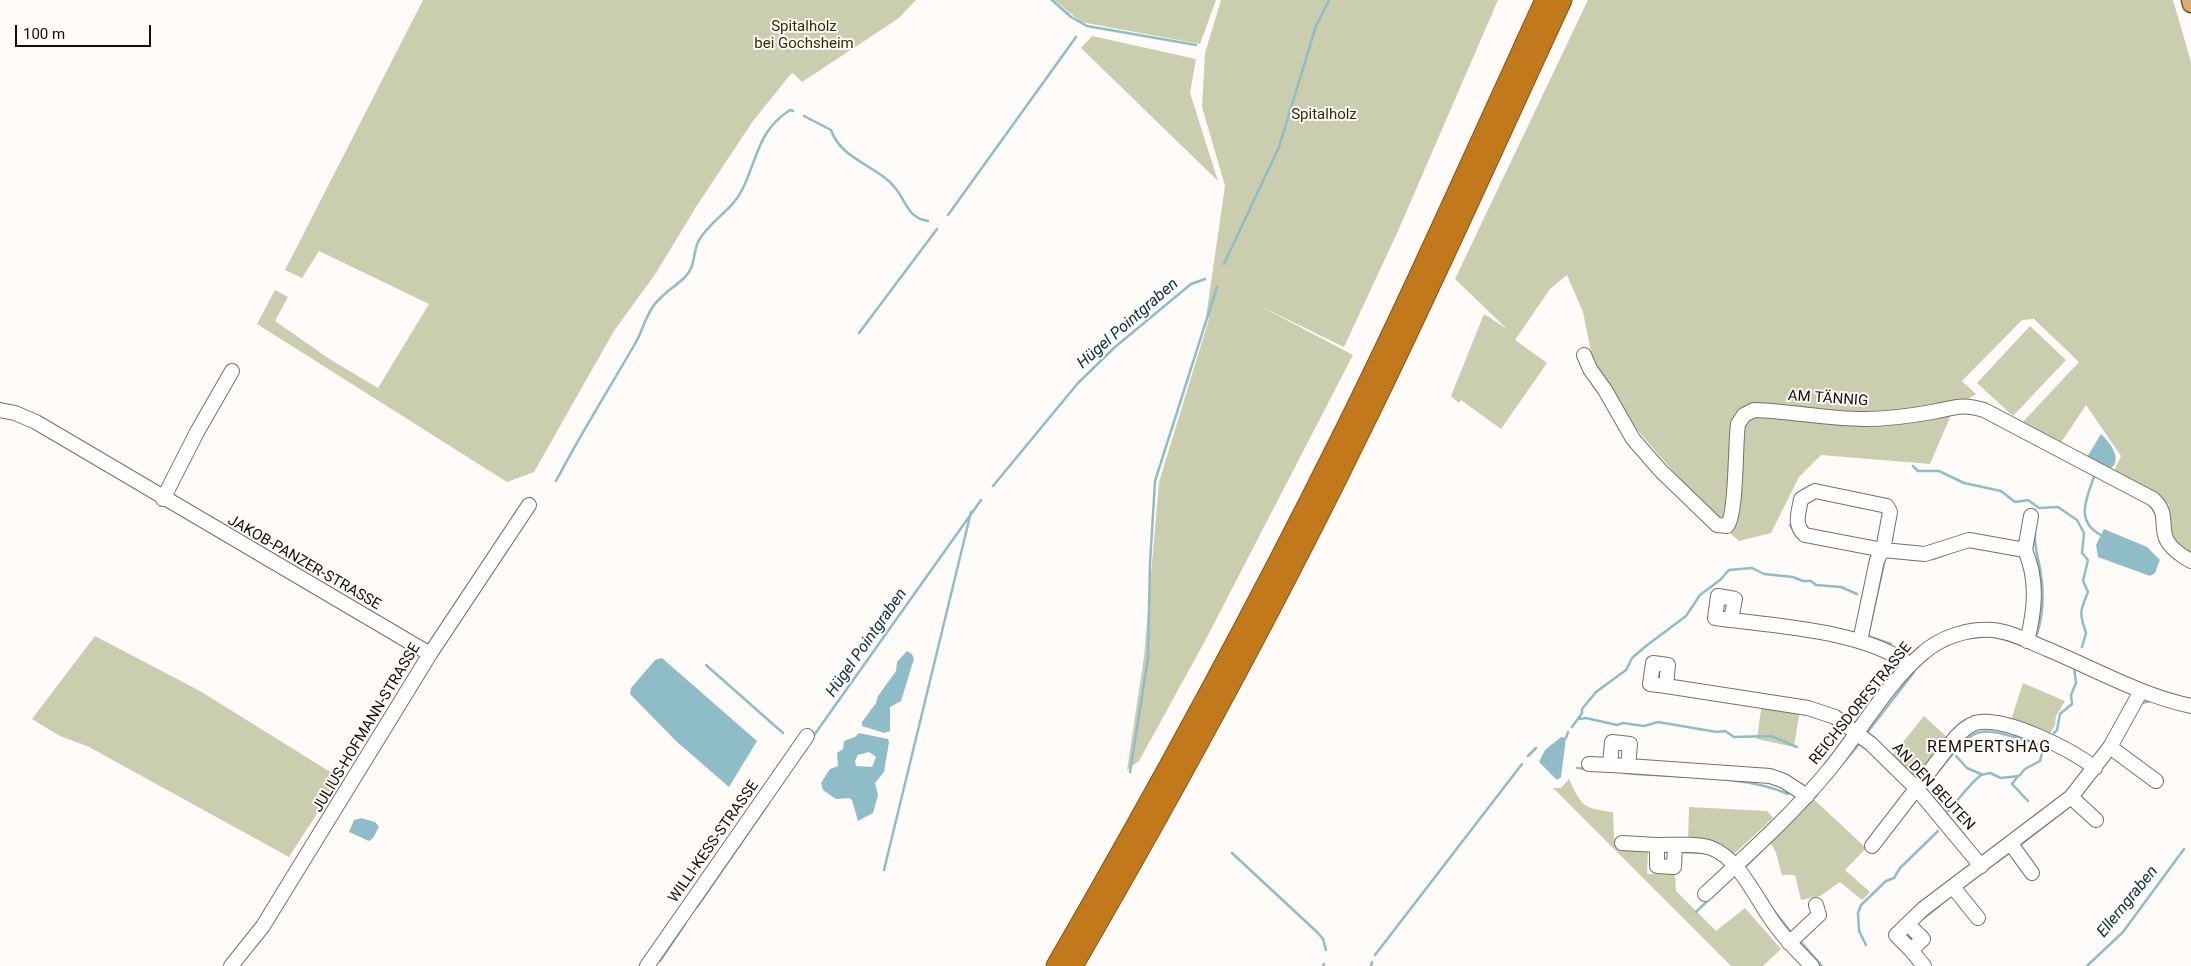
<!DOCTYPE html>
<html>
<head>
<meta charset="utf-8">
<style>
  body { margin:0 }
  #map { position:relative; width:2191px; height:966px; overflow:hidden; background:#fefbf9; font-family:Roboto,sans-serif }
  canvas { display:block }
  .scale { position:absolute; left:15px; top:25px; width:136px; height:22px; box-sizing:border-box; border:2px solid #120e0a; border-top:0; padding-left:6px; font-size:15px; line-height:18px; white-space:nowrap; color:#120e0a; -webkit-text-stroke:4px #fefbf9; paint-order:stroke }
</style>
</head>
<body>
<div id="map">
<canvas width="2191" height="966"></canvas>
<div class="scale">100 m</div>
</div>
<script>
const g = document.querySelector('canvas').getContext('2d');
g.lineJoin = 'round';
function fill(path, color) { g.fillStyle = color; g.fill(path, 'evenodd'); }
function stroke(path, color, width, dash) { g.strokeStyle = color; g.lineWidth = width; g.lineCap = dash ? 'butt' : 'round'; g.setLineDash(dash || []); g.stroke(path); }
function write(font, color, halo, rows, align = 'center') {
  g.font = font + ' Roboto,sans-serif'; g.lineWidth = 4; g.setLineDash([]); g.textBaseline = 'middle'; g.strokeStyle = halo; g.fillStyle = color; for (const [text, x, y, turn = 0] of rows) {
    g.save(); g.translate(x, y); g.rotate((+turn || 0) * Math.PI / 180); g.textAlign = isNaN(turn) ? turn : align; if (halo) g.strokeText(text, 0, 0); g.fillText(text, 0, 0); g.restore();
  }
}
fill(new Path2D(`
  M423,0H916L899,18L802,82L793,73L790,75L753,121L696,207L656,273L614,331L534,472L507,482L257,324L275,290L288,297L275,321L331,360L378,388L429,304L319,251L302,278L285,270Z
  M1054,0H1216L1200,44L1081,22Z
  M1221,0H1498L1398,231L1344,347L1258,305L1353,355L1205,641L1139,761L1127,770L1144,657L1159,482L1209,319L1206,317L1225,186L1202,107L1205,53Z
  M1588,0H2173L2191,62V558L2170,541L2166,513L2169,504L2159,501L2113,473L2121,456L2086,405L2060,444L2021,424L2079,362L2034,319L2022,320L1962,381L1976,394L1954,408L1930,464L1821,455L1799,477L1771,533L1739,541L1714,519L1621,411L1592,356L1583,312L1567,275L1550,289L1515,340L1547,363L1501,429L1461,400L1459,403L1451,396L1484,314L1507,329L1455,279Z
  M1092,36L1196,59L1190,93L1218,181L1081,48Z
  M2030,326L2066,360L2013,416L1977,383Z
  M95,636L200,691L340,778L289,857L89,747L60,736L32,719Z
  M2023,683L2065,701L2056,716L2055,725L2047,740L2009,726Z
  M1762,703L1800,709L1794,747L1757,739Z
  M1924,716L1949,739L1920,775L1912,776L1891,757Z
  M1569,779C1581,805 1583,809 1613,812L1614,837L1619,847L1648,850L1647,874H1675L1676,891L1716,931L1745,908L1781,949L1763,966H1731L1553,788H1561Z
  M1809,795L1866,848L1845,870L1870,892L1862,900L1840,882L1820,896L1801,900L1795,875H1782L1776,853L1768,838Z
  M1689,807L1767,811L1773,818L1732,856L1688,843Z`), '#cbcdaf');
fill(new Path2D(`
  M2101,434C2110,442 2125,462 2108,470L2087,457Z
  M2104,529L2147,547L2160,560L2155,573L2150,576L2098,557L2096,545Z
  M907,651L912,654L914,659L901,701L890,707V731L884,733L862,726V722L876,703L878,696L896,671L897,662Z
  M662,658L757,741L729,787L677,742L630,694L631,688L655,660Z
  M859,733L888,739L889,742L884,772L875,783L878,795L873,813L858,821L852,800L849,798L836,799L823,790L821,783L830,769L838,766L837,753L843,749L844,741L855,737ZM869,752L876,757L872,767L856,766L855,761L858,755Z
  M1561,737L1566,738L1561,777L1557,780L1539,762L1545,750Z
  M361,818L375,822L379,827L373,838L369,841L349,832L354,820Z`), '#8fbdc7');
stroke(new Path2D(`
  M1052,0L1071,17L1087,26L1196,45
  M804,116L831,130C841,160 879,166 896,189C907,203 908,218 928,221
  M948,215L1076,37
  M1224,264L1279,147L1316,26L1329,0
  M859,333L937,229
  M1913,466L1918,471H1939L1964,483L2001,491L2015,502L2028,500L2039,508L2058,507L2077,520L2084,533L2082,553L2088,560
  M2095,474C2087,497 2074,521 2101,535
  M556,481C581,433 609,389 636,342C642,331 645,319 652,308C661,294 674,288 685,277C695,268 693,253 698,242C708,222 732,211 742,190C757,161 757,131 790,110L793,111
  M993,486L1078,383L1115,347L1191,284L1205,279
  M1790,525L1801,540
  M2035,532C2034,550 2039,558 2041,575C2044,595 2043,615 2037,634
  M1901,558L1917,560
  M1885,559L1868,636L1891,644
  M1933,559L1947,554
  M1971,638L1989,636L2003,639
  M2082,647L2086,633C2079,613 2080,611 2088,592L2083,581L2088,560
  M706,665L783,733
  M2141,703L2151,701
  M1842,714L1853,721
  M1579,719L1586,718L1617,725L1623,723L1644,726L1658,722L1717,732L1725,731L1734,737L1771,736L1797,747
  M1572,727L1582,713V709L1596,692L1626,670L1632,658L1646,646L1686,616L1700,595L1720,580L1729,570L1752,568L1764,574L1793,577L1803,581H1811L1816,585L1841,587L1857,594
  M2054,733L2057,730L2060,714L2072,704L2071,695L2076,683L2074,667
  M1866,734L1914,672
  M812,738L981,500
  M1566,738L1568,732
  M1885,749L1918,779
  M1528,756L1536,748
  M1956,756L1967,768L1981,774
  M1577,768L1586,769
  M1130,772L1148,658L1150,564L1155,481L1217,287
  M1624,773C1674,778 1743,774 1788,794
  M1833,775L1860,743
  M2018,776L2012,784L2028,801
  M1932,779C1979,721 1972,724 2043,746
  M1923,785L1966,837
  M1947,812C1959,800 1968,785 1981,775L1990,773L2001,778L2019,776L2025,769L2040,761L2044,746
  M2020,845L2066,809
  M1682,852L1703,853
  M1232,853L1318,933L1323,939L1326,950
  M1998,861L2010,852
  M1746,869L1745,867L1817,795
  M884,870L971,512
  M697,907L766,807
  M1771,907L1790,931
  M1696,912L1720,889
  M1924,918L1940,905
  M1800,941L1822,966
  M1866,945L1859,931L1858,913L1861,905L1886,881L1894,878L1900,868L1938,831
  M1375,955L1522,764
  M660,961L685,924
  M1323,966L1324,964
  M1371,966L1372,962
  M2087,966L2123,932L2184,849`), '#8fbdc7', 2.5);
const minor = new Path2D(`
  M1584,355L1590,369L1605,390L1633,439L1661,471L1717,525L1727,526C1737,514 1735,444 1738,424L1744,415L1754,410C1790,411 1827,419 1864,419C1887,419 1910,416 1932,412C1955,408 1960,403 1984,410L2153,499C2177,520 2145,536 2191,561
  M0,410L15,413L36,422L430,654
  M1815,491L1887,506L1890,512L1883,550L1805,535C1793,525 1799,512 1801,499Z
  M163,499L197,432L232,371
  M2025,550L2031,516
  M1731,620L1735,599L1718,596L1715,618C1773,626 1864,630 1910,665
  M1860,641L1877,560L1883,550L1925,554L1969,540L2025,550C2038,580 2035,610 2027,641
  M1653,663L1668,665L1666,686L1650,684Z
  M1666,686L1808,708L1835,717L1871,744L1917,789L1981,866
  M1612,742L1630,744L1628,766L1610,765Z
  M2110,747L2156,781
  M1589,764L1610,765
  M1628,766L1770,776L1784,781L1807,796
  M2071,797L2096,820
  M1622,843L1657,845
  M2011,844L2032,873
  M1675,845L1674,867L1657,866V845C1672,845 1698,843 1711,848C1740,858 1758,903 1776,926C1787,941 1799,953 1812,966
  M1872,846L1956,737C1962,731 1967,726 1975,723C2004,715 2072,750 2095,768
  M1953,887L1978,918
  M1705,894C1748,854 1791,816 1828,771C1859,734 1886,684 1923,653C1941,637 1969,628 1993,630C2012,632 2030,642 2047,649C2095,669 2140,695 2191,706
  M1908,924L1923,939L1911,950L1896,935L1923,909L2071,797L2110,747L2141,691
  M1789,943L1819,915L1816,905
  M1911,950L1924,966
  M231,966L263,926L430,654L529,505
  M647,966L807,736`);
const major = new Path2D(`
  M2190,0L2191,4`);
const highway = new Path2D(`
  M1056,966C1155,795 1250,621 1338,444C1411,298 1477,148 1545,0
  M1073,966C1176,788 1274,609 1364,424C1433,284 1496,142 1562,0`);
stroke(minor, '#7a6f65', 16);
stroke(major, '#845415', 19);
stroke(highway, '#845415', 21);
stroke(minor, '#fff', 14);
stroke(major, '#daaf76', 16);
stroke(highway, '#c1791b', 19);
write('15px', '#2d2e00', '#fefbf9', [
  ["Spitalholz",804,27],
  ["bei Gochsheim",804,44],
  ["Spitalholz",1324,115]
]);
write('15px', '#120e0a', '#fefbf9', [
  ["AM TÄNNIG",1828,399,4],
  ["JAKOB-PANZER-STRASSE",304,563,30],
  ["REICHSDORFSTRASSE",1861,704,-51],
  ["JULIUS-HOFMANN-STRASSE",367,728,-59],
  ["AN DEN BEUTEN",1933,787,47],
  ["WILLI-KESS-STRASSE",714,842,-55]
]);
write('italic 16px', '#05343b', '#fefbf9', [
  ["Hügel Pointgraben",1128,324,-41],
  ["Hügel Pointgraben",867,643,-55],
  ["Ellerngraben",2128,902,-51]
]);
g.letterSpacing = '1px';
write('16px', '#120e0a', '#fefbf9', [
  ["REMPERTSHAG",1989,748]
]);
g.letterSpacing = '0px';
</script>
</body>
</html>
